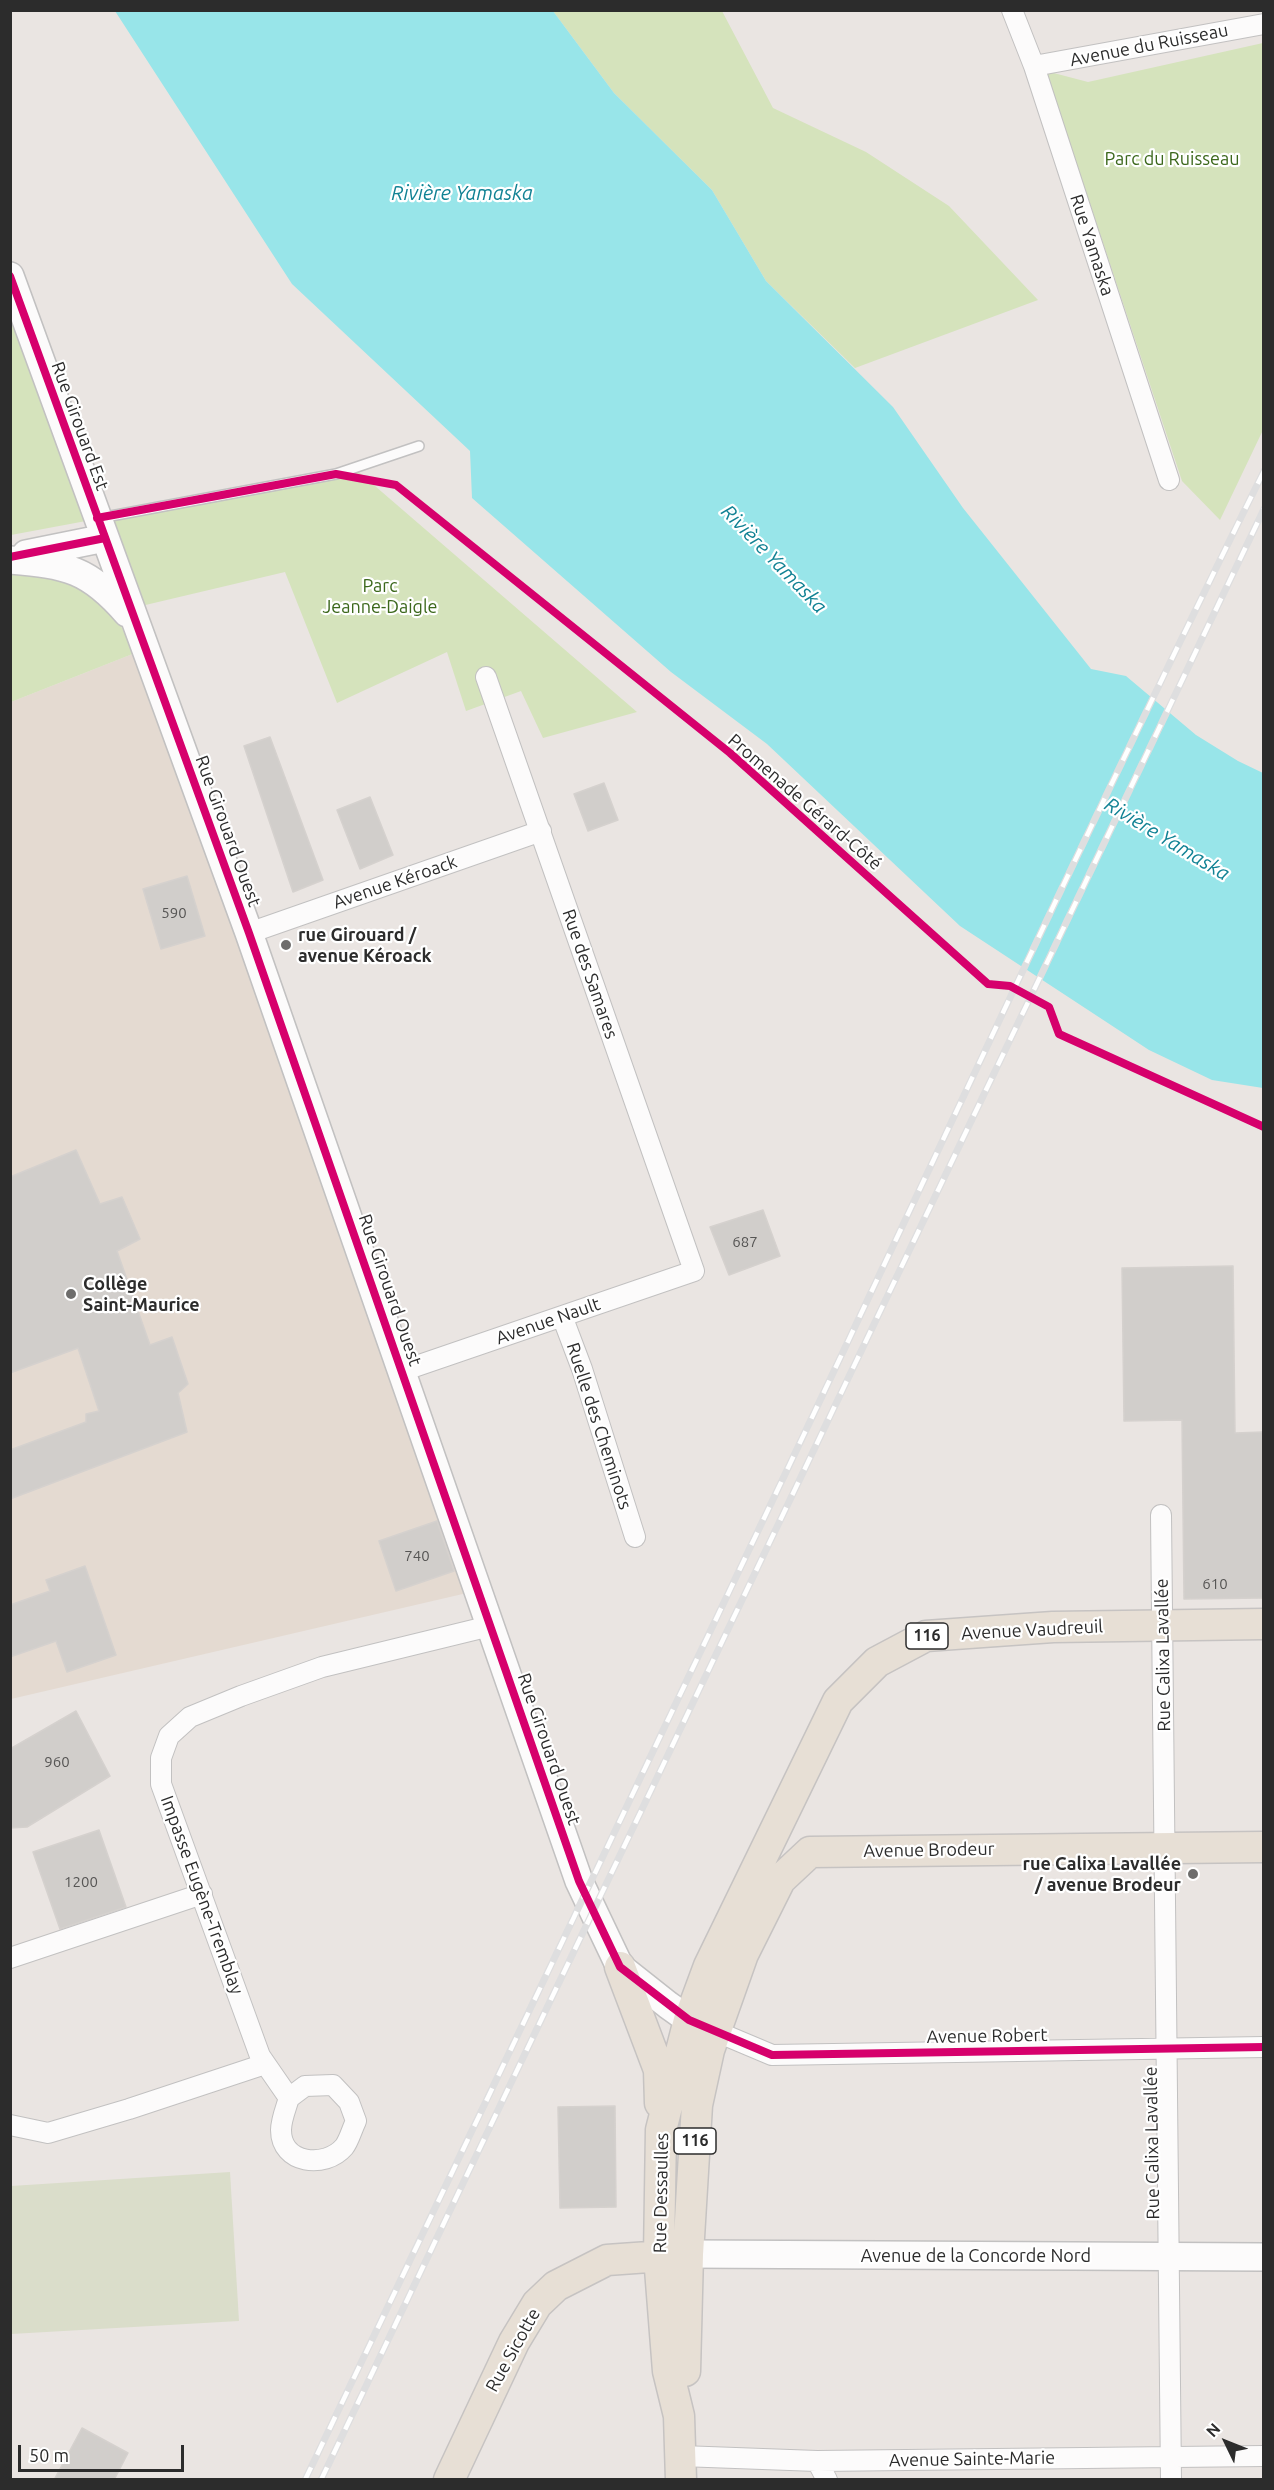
<!DOCTYPE html>
<html>
<head>
<meta charset="utf-8">
<style>
  body { margin:0 }
  #map { position:relative; width:1274px; height:2490px; overflow:hidden; background:#eae5e2; font-family:Ubuntu,sans-serif }
  canvas { display:block }
  .frame { position:absolute; inset:0; border:12px solid #2c2c2c; pointer-events:none }
  .north { position:absolute; left:1196px; top:2412px; width:60px; height:60px; -webkit-text-stroke:4px #fff; paint-order:stroke; rotate:313deg; font-size:16px; font-weight:700; line-height:24px; text-align:center; color:#2c2c2c }
  .north::after { content:''; display:block; margin:auto; width:21px; height:27px; background:#2c2c2c; clip-path:polygon(50% 0,100% 100%,50% 72%,0 100%) }
  .scale { position:absolute; left:18px; top:2445px; width:166px; height:27px; box-sizing:border-box; border:3px solid #2c2c2c; border-top:0; padding-left:8px; font-size:18px; line-height:21px; white-space:nowrap; color:#2c2c2c; -webkit-text-stroke:4px #fff; paint-order:stroke }
</style>
</head>
<body>
<div id="map">
<canvas width="1274" height="2490"></canvas>
<div class="frame"></div>
<div class="north">N</div>
<div class="scale">50 m</div>
</div>
<script>
const g = document.querySelector('canvas').getContext('2d');
g.lineJoin = 'round';
function fill(path, color) { g.fillStyle = color; g.fill(path, 'evenodd'); }
function stroke(path, color, width, dash) { g.strokeStyle = color; g.lineWidth = width; g.lineCap = dash ? 'butt' : 'round'; g.setLineDash(dash || []); g.stroke(path); }
function write(font, color, halo, rows, align = 'center') {
  g.font = font + ' Ubuntu,sans-serif'; g.lineWidth = 4.5; g.setLineDash([]); g.textBaseline = 'middle'; g.strokeStyle = halo; g.fillStyle = color; for (const [text, x, y, turn = 0] of rows) {
    g.save(); g.translate(x, y); g.rotate((+turn || 0) * Math.PI / 180); g.textAlign = isNaN(turn) ? turn : align; if (halo) g.strokeText(text, 0, 0); g.fillText(text, 0, 0); g.restore();
  }
}
fill(new Path2D(`
  M135,653L467,1593L11,1699V702Z`), '#e4dad1');
fill(new Path2D(`
  M553,11H722L773,108L866,152L949,206L1038,300L855,368L766,281L712,190L614,93Z
  M1263,43V430L1220,520L1182,481L1046,71L1088,82Z
  M10,270L102,517L353,467L637,712L543,738L521,691L466,711L447,652L337,703L285,572L137,607L102,518L11,535Z
  M17,573L79,579L121,626L135,653L11,702V574Z`), '#d5e3bc');
fill(new Path2D(`
  M230,2172L239,2321L11,2334V2186Z`), '#daddca');
fill(new Path2D(`
  M115,11H553L614,93L712,190L766,281L893,407L963,508L1091,669L1126,676L1196,735L1238,761L1263,773V1088L1212,1080L1149,1050L960,926L767,744L671,672L472,498L470,451L292,284Z`), '#98e5e9');
const building = new Path2D(`
  M270,737L323,880L293,892L244,746Z
  M604,783L618,820L588,831L574,794Z
  M370,797L393,855L360,869L337,810Z
  M187,876L205,936L161,949L143,889Z
  M76,1150L100,1204L122,1197L140,1239L117,1251L150,1345L172,1337L188,1384L178,1393L187,1432L10,1499V1450L86,1422V1414L99,1411L78,1348L10,1373V1177Z
  M763,1210L780,1256L729,1275L710,1227Z
  M1233,1266L1235,1433L1263,1432V1598L1184,1599L1182,1420L1124,1421L1122,1268Z
  M437,1521L454,1571L396,1591L379,1541Z
  M85,1566L116,1655L67,1672L56,1641L10,1657V1605L50,1591L46,1580Z
  M76,1711L110,1776L27,1827L10,1828V1749Z
  M99,1830L126,1907L60,1929L33,1852Z
  M615,2106L616,2207L560,2208L558,2107Z
  M82,2428L128,2453L114,2480H54Z`);
fill(building, '#d1cecb');
stroke(building, '#d5d1ce', 1.5);
const lane = new Path2D(`
  M100,518L336,474L419,446`);
const street = new Path2D(`
  M1012,10L1034,66L1169,480
  M1034,66L1264,24
  M249,933L541,831
  M562,1316L582,1369L635,1537
  M402,1371L694,1271L486,677
  M1161,1515L1171,2480
  M10,1958L202,1894
  M715,2031L772,2055L1264,2047
  M289,2098L305,2086L333,2085L349,2102L356,2121C352,2129 349,2141 344,2147C325,2169 281,2164 281,2130C281,2120 286,2108 289,2098L260,2056L161,1784V1758L169,1736L190,1717L241,1696L322,1667L490,1626
  M10,2125L48,2133L129,2109L265,2064
  M681,2456L817,2461L1264,2456
  M817,2461L827,2480`);
const secondary = new Path2D(`
  M10,276L249,933L579,1881L620,1967L668,2005L689,2020L709,2028
  M26,554L105,538
  M10,560C67,565 89,569 127,613
  M688,2254L1264,2257`);
const primary = new Path2D(`
  M810,1852L1264,1847
  M620,1967L659,2070L660,2103
  M685,2371L688,2254L697,2105L709,2050L743,1954L780,1880L810,1852
  M449,2480L514,2342L537,2304L556,2286L607,2260L677,2255
  M681,2480L679,2416L668,2371L659,2256L661,2130L689,2020L709,1966L838,1701L877,1662L926,1636L1053,1627L1264,1624`);
stroke(lane, '#c2c1c1', 12);
stroke(street, '#c2c1c1', 22);
stroke(secondary, '#c2c1c1', 30);
stroke(primary, '#c6c3c2', 33);
stroke(lane, '#fcfbfb', 9);
stroke(street, '#fcfbfb', 20);
stroke(secondary, '#fcfbfb', 27);
stroke(primary, '#e7dfd5', 30);
const rail = new Path2D(`
  M305,2480C463,2150 620,1821 777,1491C939,1151 1096,809 1264,471
  M321,2480L1264,509`);
stroke(rail, '#dededf', 7);
stroke(rail, '#fff', 4.5, [14]);
stroke(new Path2D(`
  M10,276L249,933L579,1881L620,1967L689,2020L772,2055L1264,2047
  M97,518L336,474L396,485L730,753L988,984L1010,986L1049,1007L1059,1034L1264,1127
  M10,557L105,538`), '#d6006c', 8);
for (const [x, y, r, color] of [
  [286,945,6,"#6e6d6c"],
  [71,1294,6,"#6e6d6c"],
  [1193,1874,6,"#6e6d6c"]
]) { const dot = new Path2D(); dot.arc(x, y, r, 0, 2 * Math.PI); g.fillStyle = color; g.fill(dot); stroke(dot, '#fff', 2); }
write('15px', '#565554', null, [
  ["590",174,913],
  ["687",745,1242],
  ["740",417,1556],
  ["610",1215,1584],
  ["960",57,1762],
  ["1200",81,1882]
]);
for (const [x, y, w] of [
  [927,1636,42],
  [695,2141,42]
]) { const box = new Path2D(); box.roundRect(x - w / 2, y - 13, w, 26, 4.5); g.fillStyle = '#fff'; g.fill(box); stroke(box, '#2c2c2c', 1.5); }
write('bold 16px', '#2c2c2c', null, [
  ["116",927,1636],
  ["116",695,2141]
]);
write('18px', '#2c2c2c', '#fff', [
  ["Avenue du Ruisseau",1149,45,-11],
  ["Rue Yamaska",1092,245,72],
  ["Rue Girouard Est",80,426,70],
  ["Promenade Gérard-Côté",805,802,41],
  ["Rue Girouard Ouest",228,831,70],
  ["Avenue Kéroack",395,882,-19],
  ["Rue des Samares",590,974,71],
  ["Rue Girouard Ouest",390,1290,71],
  ["Avenue Nault",548,1321,-19],
  ["Ruelle des Cheminots",599,1426,72],
  ["Avenue Vaudreuil",1032,1630,-3],
  ["Rue Calixa Lavallée",1163,1655,-91],
  ["Rue Girouard Ouest",549,1749,71],
  ["Avenue Brodeur",929,1850,-1],
  ["Impasse Eugène-Tremblay",202,1895,70],
  ["Avenue Robert",987,2036,-1],
  ["Rue Calixa Lavallée",1152,2143,-91],
  ["Rue Dessaulles",661,2193,-89],
  ["Avenue de la Concorde Nord",976,2256],
  ["Rue Sicotte",513,2350,-61],
  ["Avenue Sainte-Marie",972,2459,-1]
]);
write('18px', '#3c681c', '#fff', [
  ["Parc du Ruisseau",1172,159],
  ["Parc",380,586],
  ["Jeanne-Daigle",380,607]
]);
write('bold 18px', '#2c2c2c', '#fff', [
  ["rue Girouard /",298,935],
  ["avenue Kéroack",298,956],
  ["Collège",83,1284],
  ["Saint-Maurice",83,1305],
  ["rue Calixa Lavallée",1181,1864,"right"],
  ["/ avenue Brodeur",1181,1885,"right"]
], 'left');
write('italic 20px', '#118294', '#fff', [
  ["Rivière Yamaska",462,193],
  ["Rivière Yamaska",774,559,46],
  ["Rivière Yamaska",1167,839,31]
]);
</script>
</body>
</html>
